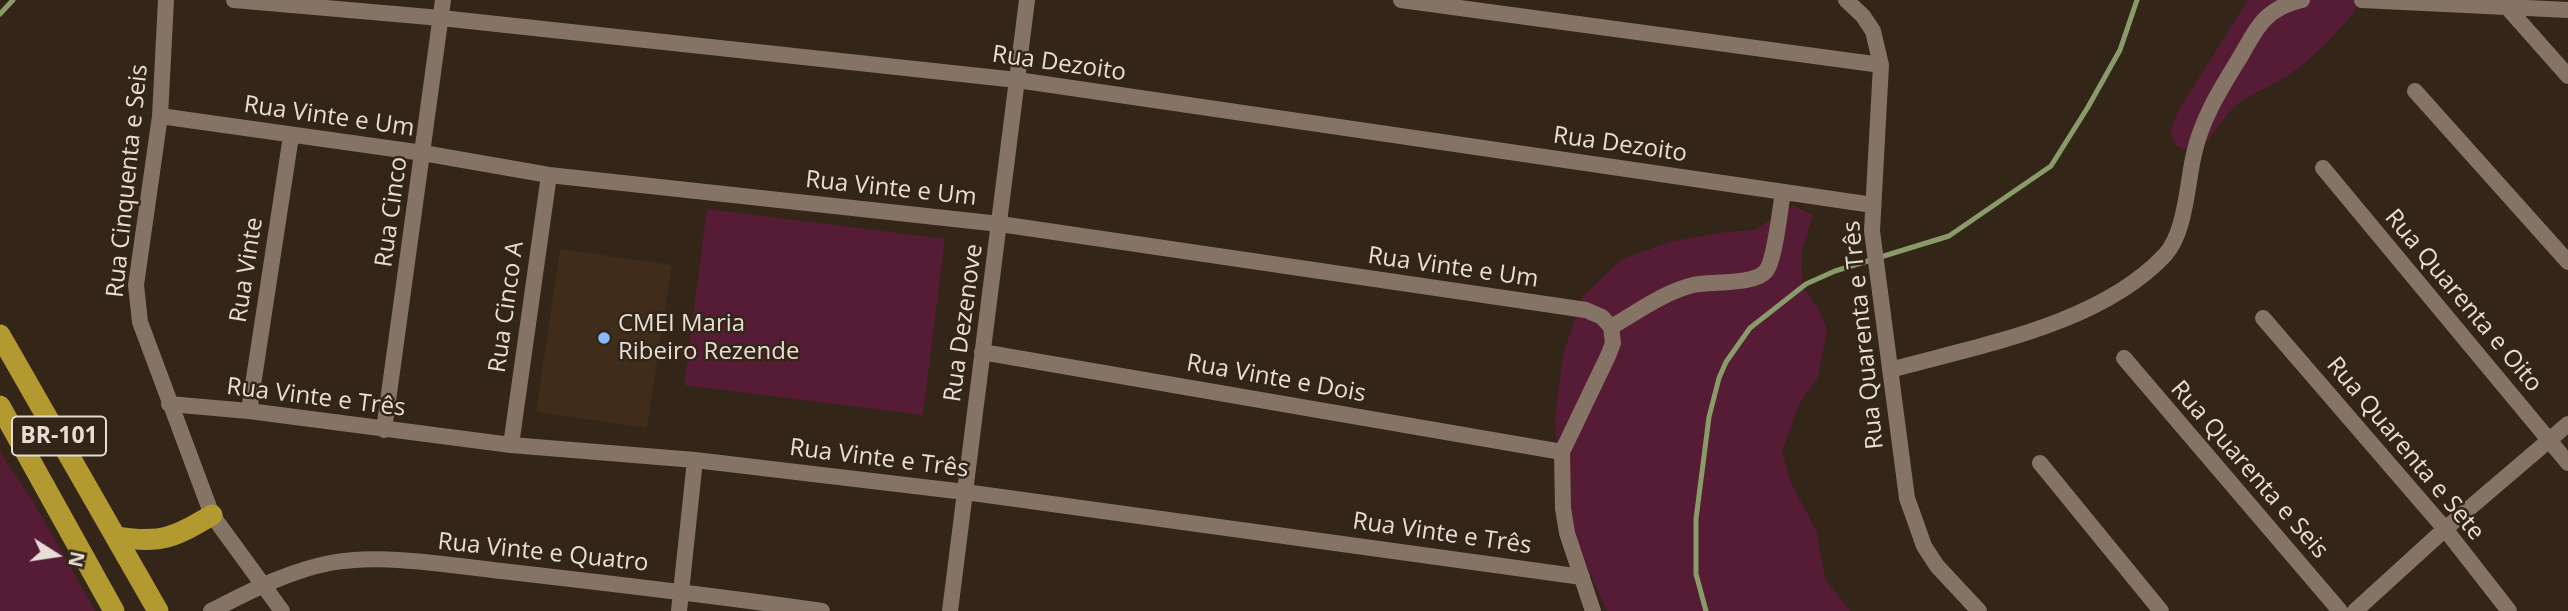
<!DOCTYPE html>
<html>
<head>
<meta charset="utf-8">
<style>
  body { margin:0 }
  #map { position:relative; width:2568px; height:611px; overflow:hidden; background:#332518; font-family:"Open Sans",sans-serif }
  canvas { display:block }
  .north { position:absolute; left:21px; top:520px; width:70px; height:70px; -webkit-text-stroke:5px #332518; paint-order:stroke; rotate:102deg; font-size:19px; font-weight:700; line-height:28px; text-align:center; color:#e6ddd5 }
  .north::after { content:''; display:block; margin:auto; width:24px; height:32px; background:#e6ddd5; clip-path:polygon(50% 0,100% 100%,50% 72%,0 100%) }
</style>
</head>
<body>
<div id="map">
<canvas width="2568" height="611"></canvas>
<div class="north">N</div>
</div>
<script>
const g = document.querySelector('canvas').getContext('2d');
g.lineJoin = 'round';
function fill(path, color) { g.fillStyle = color; g.fill(path, 'evenodd'); }
function stroke(path, color, width, dash) { g.strokeStyle = color; g.lineWidth = width; g.lineCap = dash ? 'butt' : 'round'; g.setLineDash(dash || []); g.stroke(path); }
function write(font, color, halo, rows, align = 'center') {
  g.font = font + ' "Open Sans",sans-serif'; g.lineWidth = 5; g.setLineDash([]); g.textBaseline = 'middle'; g.strokeStyle = halo; g.fillStyle = color; for (const [text, x, y, turn = 0] of rows) {
    g.save(); g.translate(x, y); g.rotate((+turn || 0) * Math.PI / 180); g.textAlign = isNaN(turn) ? turn : align; if (halo) g.strokeText(text, 0, 0); g.fillText(text, 0, 0); g.restore();
  }
}
fill(new Path2D(`
  M560,249L672,265L647,428L536,412Z`), '#3f2c1b');
fill(new Path2D(`
  M2248,0H2362C2342,29 2317,56 2287,76C2272,86 2255,92 2240,102C2225,113 2212,139 2201,146C2192,152 2184,149 2176,146L2170,132L2178,111Z
  M1792,205L1813,215L1801,253L1803,287L1820,312L1827,330L1818,377L1798,406L1782,452L1791,483L1817,532L1825,579L1850,611H1607L1561,508L1555,419L1563,355L1582,297L1621,260L1668,242L1726,232L1755,230Z
  M707,209L945,239L923,415L684,385Z
  M0,452L34,503L95,611H0Z`), '#561c35');
stroke(new Path2D(`
  M0,14L13,0
  M1706,611L1696,574V519L1709,417L1719,378L1726,362L1750,328L1806,284L1835,271L1949,236L2051,166L2088,107L2120,50L2137,0`), '#8a9b6a', 5);
stroke(new Path2D(`
  M166,0L160,116L136,285L140,322L212,515L282,611
  M234,0L441,18L1017,80L1873,205
  M1401,0L1881,65
  M1846,0L1863,16L1873,31L1881,65L1872,231L1907,498L1924,546L1937,566L1979,611
  M2362,0L2568,10
  M2506,6L2568,76
  M2415,91L2568,262
  M160,116L423,153L549,175L1000,224L1586,310L1602,317L1611,327
  M2323,168L2568,463
  M2263,318L2445,529L2509,611
  M1611,327C1636,313 1664,292 1693,285C1711,281 1755,285 1766,271C1775,260 1780,209 1783,192
  M982,352L1562,452
  M2124,358L2340,611
  M1890,370C1980,345 2099,325 2165,255C2186,232 2187,183 2194,154C2202,117 2222,87 2242,54C2249,42 2255,29 2265,19C2275,9 2288,3 2302,0
  M169,404L249,411L511,445L695,460L965,492L1582,577
  M249,411L291,136
  M384,430L443,0
  M511,445L549,175
  M2040,463L2161,611
  M211,611C249,592 288,571 330,563C384,553 455,566 510,572C615,584 719,596 822,611
  M679,611L695,460
  M950,611L1027,0
  M1593,611L1567,533L1563,508L1562,452L1608,356L1613,343L1611,327
  M2355,611L2445,529L2568,424`), '#857466', 16);
stroke(new Path2D(`
  M0,335L158,611
  M0,406L114,611
  M118,537C162,544 175,537 212,515`), '#b29a30', 21);
for (const [x, y, r, color] of [
  [604,338,7,"#8cb9fc"]
]) { const dot = new Path2D(); dot.arc(x, y, r, 0, 2 * Math.PI); g.fillStyle = color; g.fill(dot); stroke(dot, '#332518', 2.5); }
for (const [x, y, w] of [
  [59,436,94]
]) { const box = new Path2D(); box.roundRect(x - w / 2, y - 19.5, w, 39, 5); g.fillStyle = '#332518'; g.fill(box); stroke(box, '#e6ddd5', 2); }
write('bold 23px', '#e6ddd5', null, [
  ["BR-101",59,436]
]);
write('24px', '#e6ddd5', '#332518', [
  ["Rua Dezoito",1059,64,8],
  ["Rua Vinte e Um",329,117,8],
  ["Rua Dezoito",1620,145,8],
  ["Rua Cinquenta e Seis",128,181,-84],
  ["Rua Vinte e Um",891,189,6],
  ["Rua Cinco",392,212,-82],
  ["Rua Vinte e Um",1453,268,8],
  ["Rua Vinte",247,270,-81],
  ["Rua Quarenta e Oito",2463,301,50],
  ["Rua Cinco A",507,307,-82],
  ["Rua Dezenove",964,323,-82],
  ["Rua Quarenta e Três",1864,335,-96],
  ["Rua Vinte e Dois",1276,379,10],
  ["Rua Vinte e Três",316,398,7],
  ["Rua Quarenta e Sete",2405,449,50],
  ["Rua Vinte e Três",879,459,7],
  ["Rua Quarenta e Seis",2249,470,49],
  ["Rua Vinte e Três",1442,534,8],
  ["Rua Vinte e Quatro",543,553,6]
]);
write('24px', '#e6ddd5', '#332518', [
  ["CMEI Maria",618,324],
  ["Ribeiro Rezende",618,352]
], 'left');
</script>
</body>
</html>
